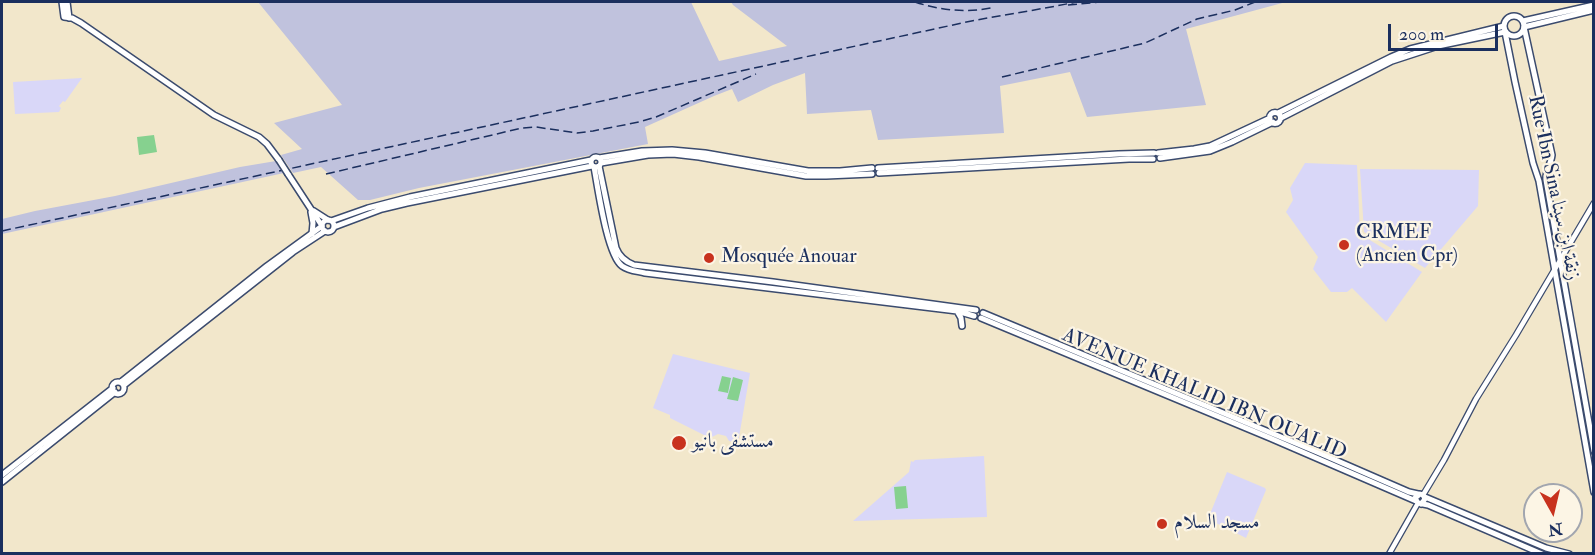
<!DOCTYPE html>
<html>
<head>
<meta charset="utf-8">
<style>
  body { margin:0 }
  #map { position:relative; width:1595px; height:555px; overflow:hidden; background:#f2e7cb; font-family:"IM FELL Double Pica",serif }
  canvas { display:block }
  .frame { position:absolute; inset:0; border:3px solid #1b2f5e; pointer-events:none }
  .north { position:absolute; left:1523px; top:483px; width:60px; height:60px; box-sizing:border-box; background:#fcf5e5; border:2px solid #a2a6af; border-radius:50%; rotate:172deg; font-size:16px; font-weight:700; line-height:24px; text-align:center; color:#1b2f5e }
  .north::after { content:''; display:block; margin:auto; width:21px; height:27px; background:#c8321e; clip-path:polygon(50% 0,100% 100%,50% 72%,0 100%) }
  .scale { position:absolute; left:1388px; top:24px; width:110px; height:27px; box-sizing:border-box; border:3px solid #1b2f5e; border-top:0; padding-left:8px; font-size:18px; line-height:21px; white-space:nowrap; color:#1b2f5e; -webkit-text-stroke:4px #fcf5e5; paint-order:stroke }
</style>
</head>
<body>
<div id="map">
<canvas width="1595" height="555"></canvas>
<div class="frame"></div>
<div class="north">N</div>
<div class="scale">200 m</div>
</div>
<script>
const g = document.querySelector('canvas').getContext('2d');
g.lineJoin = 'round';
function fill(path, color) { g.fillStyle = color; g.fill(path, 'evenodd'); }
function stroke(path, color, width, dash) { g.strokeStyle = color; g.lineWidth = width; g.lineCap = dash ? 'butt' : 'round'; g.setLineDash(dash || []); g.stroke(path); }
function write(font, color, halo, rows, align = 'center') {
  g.font = font + ' "IM FELL Double Pica",Amiri,serif'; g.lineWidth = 4.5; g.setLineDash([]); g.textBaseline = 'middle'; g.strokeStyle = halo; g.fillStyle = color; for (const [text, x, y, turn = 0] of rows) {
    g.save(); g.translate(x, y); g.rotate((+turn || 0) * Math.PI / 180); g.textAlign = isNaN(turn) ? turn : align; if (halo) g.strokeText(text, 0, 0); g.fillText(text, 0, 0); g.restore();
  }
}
fill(new Path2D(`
  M82,78L65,102L63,101L59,106L61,108L59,112L15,114L13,82Z
  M1305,163L1357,165L1360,234L1422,272L1386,322L1352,288L1347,292H1331L1313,269L1318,257L1286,212L1293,200L1290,188Z
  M1360,169L1479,170L1478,206L1425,268L1364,232Z
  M673,354L750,373L738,443L729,441L726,436L718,434L710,438L670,418V415L653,408Z
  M984,456L987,517L853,521L909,472L911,461L913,462L915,460Z
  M1227,472L1265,488L1266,490L1246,538L1208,519Z`), '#d9d7f8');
fill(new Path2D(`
  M258,2H691L719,61L787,46L733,5L731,2H1286L1186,29L1206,105L1087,117L1070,72L1000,86L1004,133L878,140L871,110L807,114L805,73L773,85L738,102L732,89L714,96L645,127L648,144L419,188L370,200H358L321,167L293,173L281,155L302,149L274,123L342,105Z
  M276,161L284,173L2,234V219L35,211L115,196L240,167Z`), '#c0c2dd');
fill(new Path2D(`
  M154,135L157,152L139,155L137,137Z
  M722,376L731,378L728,393L718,391Z
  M733,377L743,380L738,401L727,399Z
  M906,486L908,508L896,509L894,487Z`), '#86d18f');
const tertiary = new Path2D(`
  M1423,495L1444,460L1476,399L1516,335L1594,203
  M1389,554L1418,503`);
const secondary = new Path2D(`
  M62,2L64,17L72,18L81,23L214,115L259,137L267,144L279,160
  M67,2L69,18
  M1524,27L1552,155C1551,164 1545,171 1546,180L1594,451
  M1505,32L1515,82L1533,163L1539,181L1594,492
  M599,166L616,248C619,256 626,262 634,265L773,282L976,310
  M594,167C598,188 607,255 622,266C629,271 637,271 645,273L957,311L974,316
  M288,174L322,226
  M314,211L328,220
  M311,212L313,223L312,234
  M957,311L961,318L962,326
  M983,313L1317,452L1409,492L1418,494
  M981,318L1270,438L1416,501
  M1425,497L1546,548L1569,554
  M1421,504L1425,499L1423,495L1420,494L1415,498L1418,503L1428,505L1542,554`);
const primary = new Path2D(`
  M1504 26a10 10 0 1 1 20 0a10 10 0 1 1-20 0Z
  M1523,21L1594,5
  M1524,27L1594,10
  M1269.5 118a5.5 5.5 0 1 1 11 0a5.5 5.5 0 1 1-11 0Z
  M1278,113L1391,57L1410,49L1504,26
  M1281,118L1392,61L1438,46L1505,32
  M1158,153L1194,149L1210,146L1270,118
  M591 162a5 5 0 1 1 10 0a5 5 0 1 1-10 0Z
  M599,158L642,151L672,150L705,153L808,171H840L872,168
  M1160,158L1210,151L1232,142L1273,122
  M601,163L648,155L673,154L699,157L806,176H826L872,174
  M878,168L1118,154L1154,153
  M879,173L1129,159H1153
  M322 226a6 6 0 1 1 12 0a6 6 0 1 1-12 0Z
  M331,221L368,208L410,197L591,160
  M334,227L382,209L407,203L592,166
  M121,382L267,266L322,226
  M112 388a6 6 0 1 1 12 0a6 6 0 1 1-12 0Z
  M124,385L293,252L325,231
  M2,475L113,388
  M2,482L115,392`);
stroke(tertiary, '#3b4b6e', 7);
stroke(secondary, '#3b4b6e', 8);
stroke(primary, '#3b4b6e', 8);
stroke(tertiary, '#fff', 4.5);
stroke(secondary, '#fff', 5);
stroke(primary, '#fff', 5);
stroke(new Path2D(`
  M915,2C939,10 965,13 991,8
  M1068,5L1100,2
  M1002,77L1145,43L1197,19L1235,10L1255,2
  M326,174L522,128L536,127L577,133L593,131L639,122L656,117L756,74
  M2,231L962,23C1000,15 1039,10 1076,2`), '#1b2f5e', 1.5, [9, 4.5]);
const secondaryBridge = new Path2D(`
  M279,160L288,174`);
stroke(secondaryBridge, '#3b4b6e', 8, []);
stroke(secondaryBridge, '#fff', 5);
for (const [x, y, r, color] of [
  [1344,245,6,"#c8321e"],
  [709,258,6,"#c8321e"],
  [679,443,8,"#c8321e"],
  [1162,524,6,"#c8321e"]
]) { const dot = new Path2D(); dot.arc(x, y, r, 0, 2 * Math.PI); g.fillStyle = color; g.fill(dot); stroke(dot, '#fcf5e5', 2); }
write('20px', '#1b2f5e', '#fcf5e5', [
  ["Rue Ibn Sina زنقة ابن سينا",1553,188,78],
  ["AVENUE KHALID IBN OUALID",1204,395,23]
]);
write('20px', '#1b2f5e', '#fcf5e5', [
  ["CRMEF",1356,234],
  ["(Ancien Cpr)",1356,257],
  ["Mosquée Anouar",721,258],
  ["مستشفى بانيو",692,443],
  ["مسجد السلام",1174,524]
], 'left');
</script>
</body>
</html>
